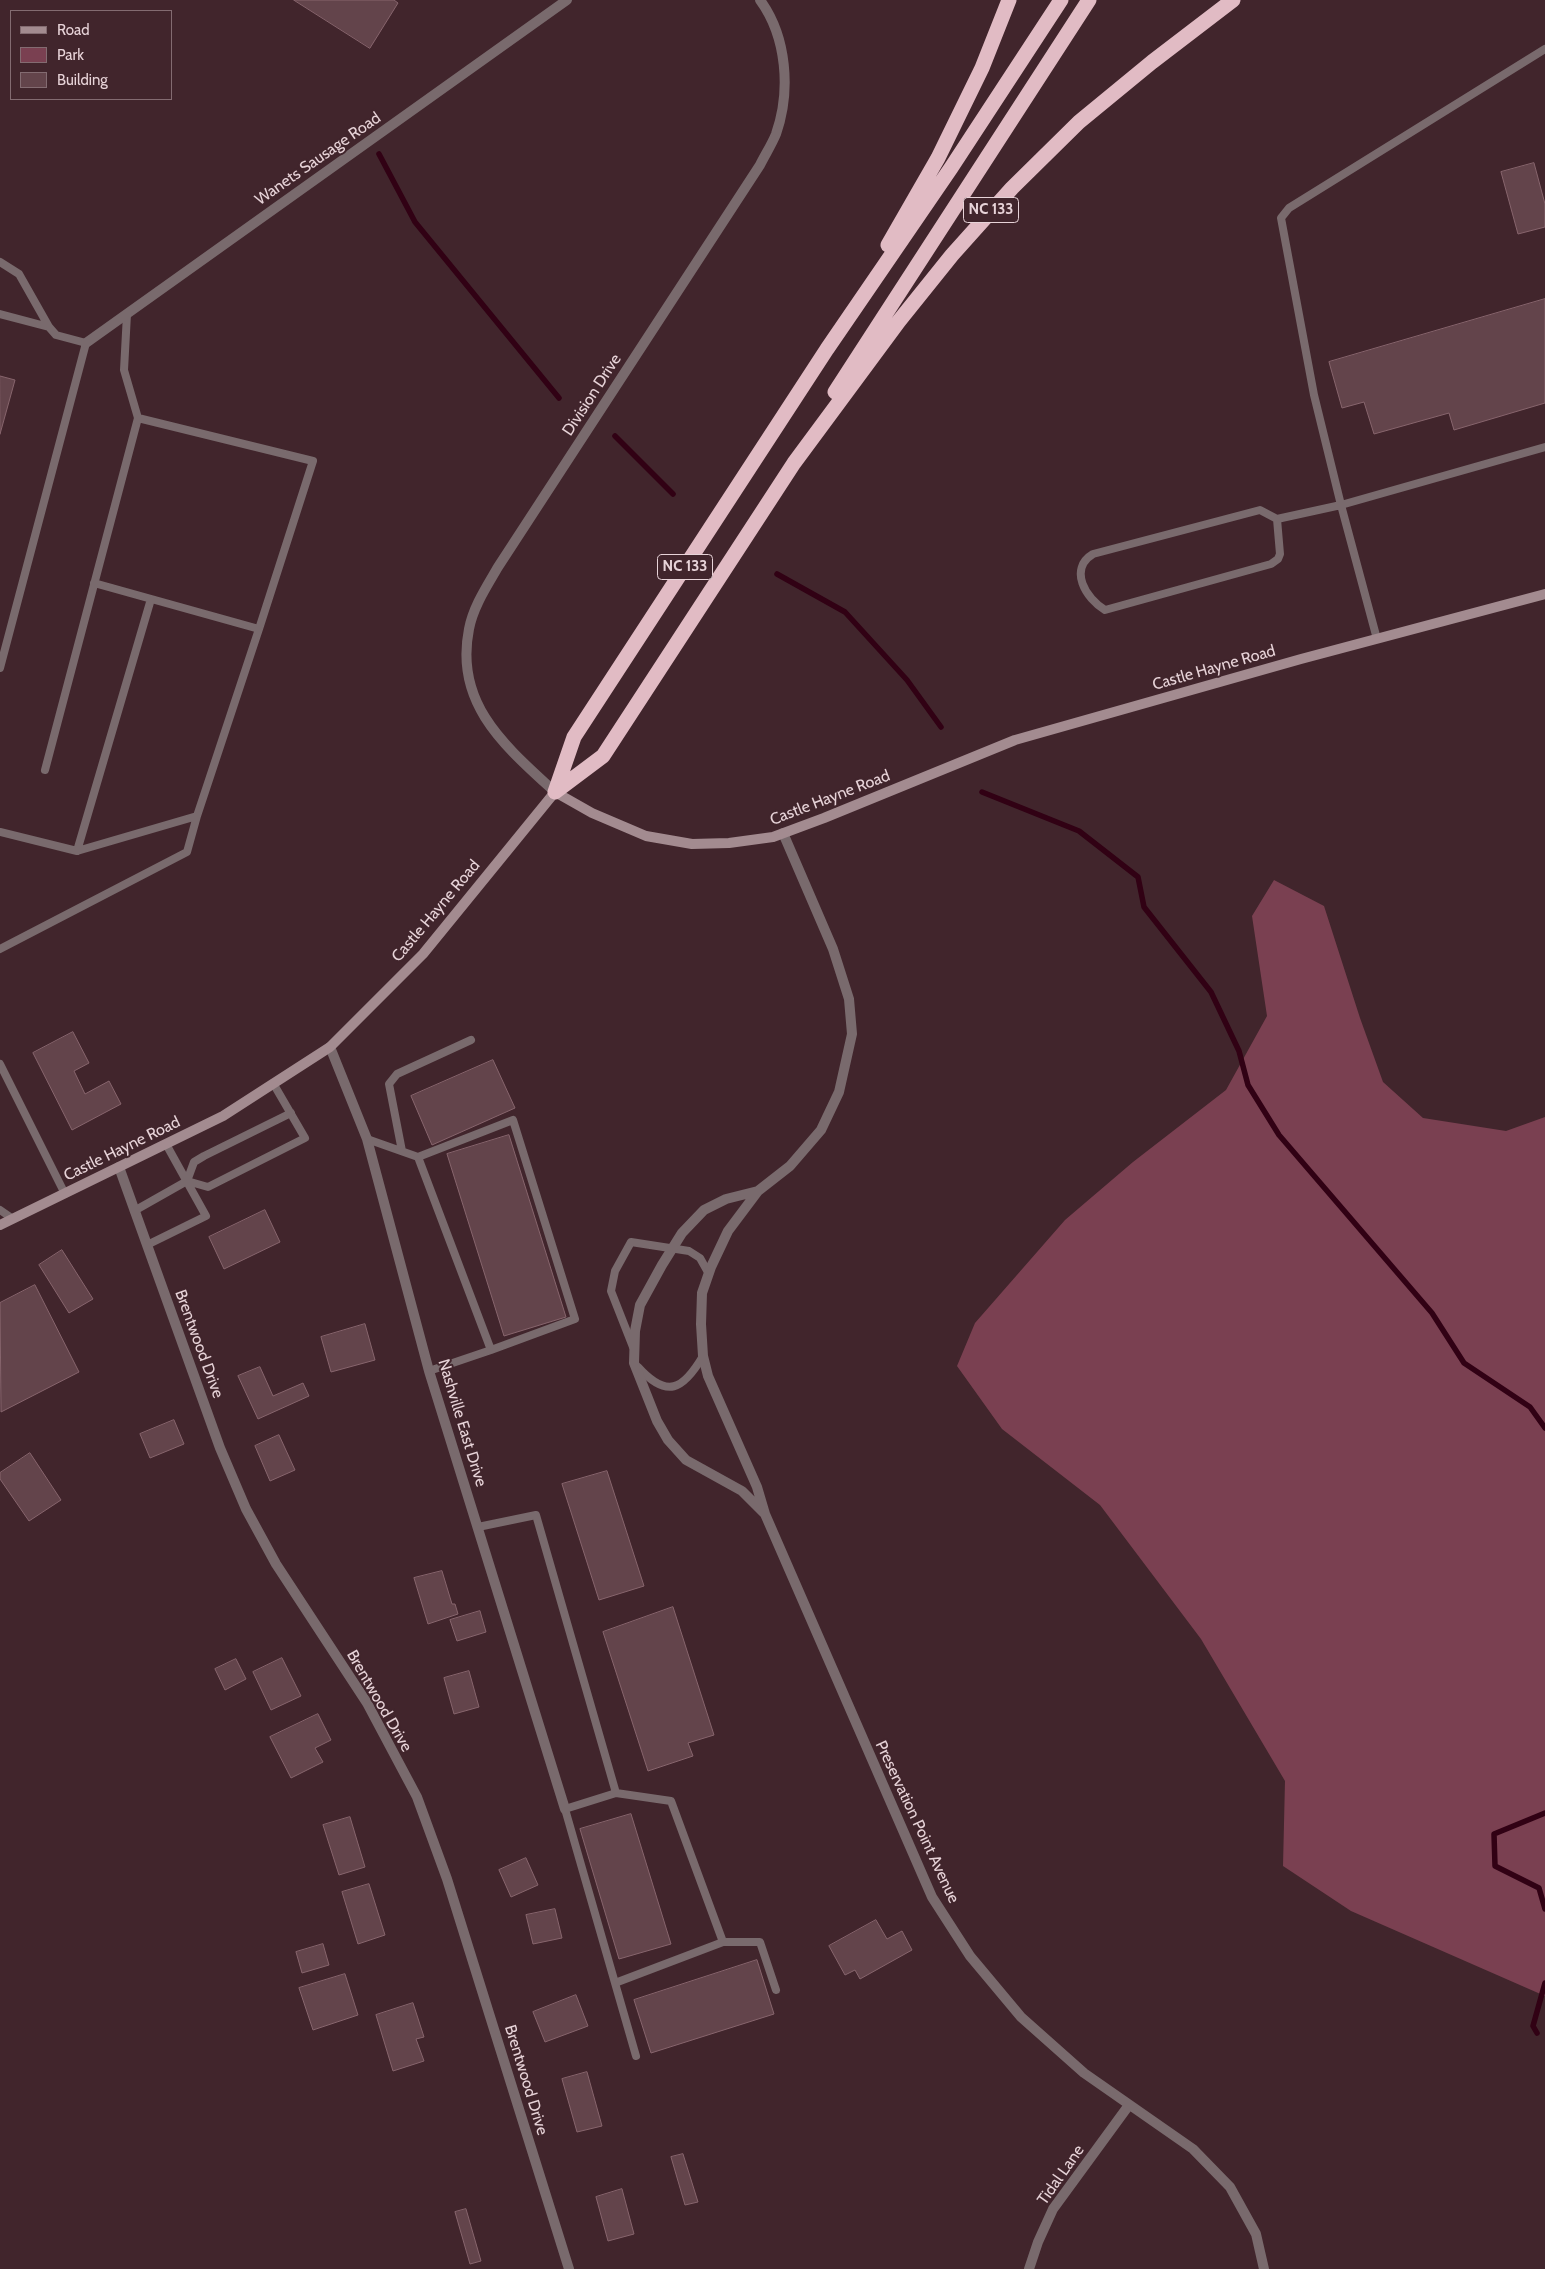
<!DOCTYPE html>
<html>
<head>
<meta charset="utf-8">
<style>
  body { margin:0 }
  #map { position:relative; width:1545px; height:2269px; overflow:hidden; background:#41252c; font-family:Cabin,sans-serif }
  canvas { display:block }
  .legend { position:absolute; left:10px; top:10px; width:162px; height:90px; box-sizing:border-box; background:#41252c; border:1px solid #836b71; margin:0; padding:6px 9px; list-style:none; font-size:15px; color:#e7d3d8 }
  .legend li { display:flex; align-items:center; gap:10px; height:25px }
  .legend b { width:25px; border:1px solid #836b71 }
</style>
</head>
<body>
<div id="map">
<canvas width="1545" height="2269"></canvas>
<ul class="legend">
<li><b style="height:6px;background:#a38b90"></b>Road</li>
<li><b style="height:14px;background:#7a4051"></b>Park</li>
<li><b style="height:14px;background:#63444b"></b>Building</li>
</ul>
</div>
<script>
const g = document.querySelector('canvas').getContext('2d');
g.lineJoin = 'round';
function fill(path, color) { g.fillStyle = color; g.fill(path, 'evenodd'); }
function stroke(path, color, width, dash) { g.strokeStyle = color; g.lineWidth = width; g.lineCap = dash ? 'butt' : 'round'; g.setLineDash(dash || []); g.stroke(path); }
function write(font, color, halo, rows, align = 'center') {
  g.font = font + ' Cabin,sans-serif'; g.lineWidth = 4; g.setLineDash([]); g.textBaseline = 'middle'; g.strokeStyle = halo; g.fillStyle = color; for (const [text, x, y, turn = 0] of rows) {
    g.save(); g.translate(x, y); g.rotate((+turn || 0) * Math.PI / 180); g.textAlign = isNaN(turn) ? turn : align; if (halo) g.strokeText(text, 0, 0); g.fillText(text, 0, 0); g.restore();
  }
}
fill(new Path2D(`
  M1274,880L1324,906L1360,1018L1383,1082L1423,1118L1506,1131L1545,1117V1996L1351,1911L1283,1866L1285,1781L1201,1639L1100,1505L1002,1429L957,1366L975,1323L1065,1220L1133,1162L1226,1090L1267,1016L1252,916Z`), '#7a4051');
stroke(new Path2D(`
  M379,154L415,222L559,398
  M615,436L673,494
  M777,574L845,612L907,680L941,727
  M982,792L1079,831L1138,877L1144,907L1211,992L1239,1051L1248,1085L1279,1135L1432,1313L1464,1363L1530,1407L1545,1428
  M1545,1813L1494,1834L1495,1866L1539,1888L1545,1909
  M1537,2033L1533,2026L1545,1983`), '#310114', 5.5);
const building = new Path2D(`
  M294,0H394L398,3L370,48Z
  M1534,163L1545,204V227L1518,234L1501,172Z
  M1545,299V403L1454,430L1449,413L1374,434L1364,402L1342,408L1329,362Z
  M0,376L15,380L0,434Z
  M73,1032L89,1063L74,1071L85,1094L109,1081L121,1104L72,1130L33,1053Z
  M493,1060L515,1108L432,1145L411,1096Z
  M509,1135L566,1317L504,1336L447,1154Z
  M265,1210L280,1242L224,1269L209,1237Z
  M62,1250L93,1299L69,1313L39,1265Z
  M35,1285L79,1372L1,1412L0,1303Z
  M365,1324L375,1360L331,1372L321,1337Z
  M260,1367L273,1396L303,1383L309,1396L258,1419L238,1376Z
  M174,1420L184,1444L150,1458L140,1434Z
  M279,1435L295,1470L270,1481L255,1446Z
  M30,1453L61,1500L29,1521L0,1479V1473Z
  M607,1471L644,1586L599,1600L562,1484Z
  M442,1571L452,1604H455L458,1614L428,1624L414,1578Z
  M673,1607L714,1735L688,1743L693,1756L648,1771L603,1632Z
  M480,1611L486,1632L457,1641L450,1620Z
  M282,1658L301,1696L271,1710L253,1672Z
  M236,1659L246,1679L225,1690L215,1669Z
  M469,1671L479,1707L454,1714L444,1678Z
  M318,1714L331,1740L315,1748L323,1762L291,1778L270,1737Z
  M631,1814L671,1944L619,1959L580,1829Z
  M350,1817L365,1867L339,1875L323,1825Z
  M526,1858L538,1885L511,1897L499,1870Z
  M369,1884L385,1935L358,1944L342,1892Z
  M555,1909L562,1938L533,1944L526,1915Z
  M876,1920L887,1939L902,1931L912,1950L860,1979L855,1970L845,1975L829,1946Z
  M323,1944L329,1965L302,1973L296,1952Z
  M757,1960L774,2014L651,2053L634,2000Z
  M345,1974L358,2015L313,2030L299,1988Z
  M576,1995L588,2026L545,2042L533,2012Z
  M413,2003L424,2037L416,2039L424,2061L393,2071L376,2015Z
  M587,2072L602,2126L577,2132L562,2079Z
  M683,2154L698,2202L685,2205L671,2157Z
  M622,2189L634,2234L608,2241L596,2197Z
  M466,2209L481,2261L470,2264L455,2212Z`);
fill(building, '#63444b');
stroke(building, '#87656d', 1);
stroke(new Path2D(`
  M1545,49L1289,208L1281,218L1314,395L1341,505L1545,447
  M0,262L19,274L49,327L56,335L86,343L0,668
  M0,314L49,327
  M138,418L313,461L259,629
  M1277,519L1280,554L1278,559L1271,564L1105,610C1086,599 1068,569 1093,554L1260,510L1277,519L1341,505L1377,639
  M94,583L259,629L197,816
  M45,770L138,418L124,370L127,314
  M0,832L77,851L197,816L187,852L0,949
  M77,851L151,599
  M0,1064L65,1194
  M367,1139L418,1157L491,1350L429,1371
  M402,1151L389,1084L397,1074L471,1040
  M418,1157L513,1120L575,1319L491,1350
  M187,1181L208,1187L305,1138L273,1083
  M0,1210L13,1219
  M134,1211L187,1181L194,1162L204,1156L291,1113
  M147,1245L206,1216L166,1144
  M633,1347L611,1291L615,1271L631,1242L689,1251L700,1258L709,1274
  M638,1367C667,1399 683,1390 703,1356
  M478,1527L536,1515L616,1793L671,1801L723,1942L615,1983L565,1809L616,1793
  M723,1942H760L776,1990
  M615,1983L636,2056`), '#796a6d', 8);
stroke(new Path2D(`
  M86,343L567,0
  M555,792C505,746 454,704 469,629C473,607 487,586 498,567L760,165C765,155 772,144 776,134C791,91 787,37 760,0
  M783,833L833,949L849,999L852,1034L839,1092L821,1130L790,1166L758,1191L728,1231L711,1267L702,1293L701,1324L703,1356L708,1376L757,1487L765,1514L932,1897L970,1956L1021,2017L1084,2073L1193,2149L1230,2187L1256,2234L1264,2269
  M330,1047L367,1139L429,1371L565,1809
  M119,1167L220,1448L246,1509L276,1564L367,1703L417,1797L447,1879L569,2269
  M758,1191L726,1199L704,1210L682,1233L662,1265L640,1305L635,1331L634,1363L657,1421L668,1440L686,1460L742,1491L764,1513
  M1029,2269L1038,2242L1053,2209L1129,2105`), '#796a6d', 10);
stroke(new Path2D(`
  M0,1225L223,1116L330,1047L423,954L555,792L592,813L646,836L692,844L729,843L773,837L824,818L1015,740L1301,659L1545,594`), '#a38b90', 10);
stroke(new Path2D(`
  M888,245L938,158L982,68L1009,0
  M835,392L1089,0
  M555,792L603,756L794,463L899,321L952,255L1012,188L1079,122L1152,62L1233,0
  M555,792L574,737L827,349L951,168L1061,0`), '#e1bbc4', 15);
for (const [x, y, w] of [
  [991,210,55],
  [685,567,55]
]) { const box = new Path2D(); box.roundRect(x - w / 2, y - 12.5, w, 25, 4); g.fillStyle = '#41252c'; g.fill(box); stroke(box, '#e7d3d8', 1); }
write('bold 15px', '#e7d3d8', null, [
  ["NC 133",991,210],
  ["NC 133",685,567]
]);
write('16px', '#e7d3d8', '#41252c', [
  ["Wanets Sausage Road",318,159,-35],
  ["Division Drive",592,395,-57],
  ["Castle Hayne Road",1214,668,-16],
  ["Castle Hayne Road",830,798,-21],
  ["Castle Hayne Road",436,911,-50],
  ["Castle Hayne Road",122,1149,-26],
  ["Brentwood Drive",199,1344,70],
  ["Nashville East Drive",462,1423,73],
  ["Brentwood Drive",379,1701,60],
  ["Preservation Point Avenue",917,1822,65],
  ["Brentwood Drive",526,2080,73],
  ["Tidal Lane",1061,2175,-55]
]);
</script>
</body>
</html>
